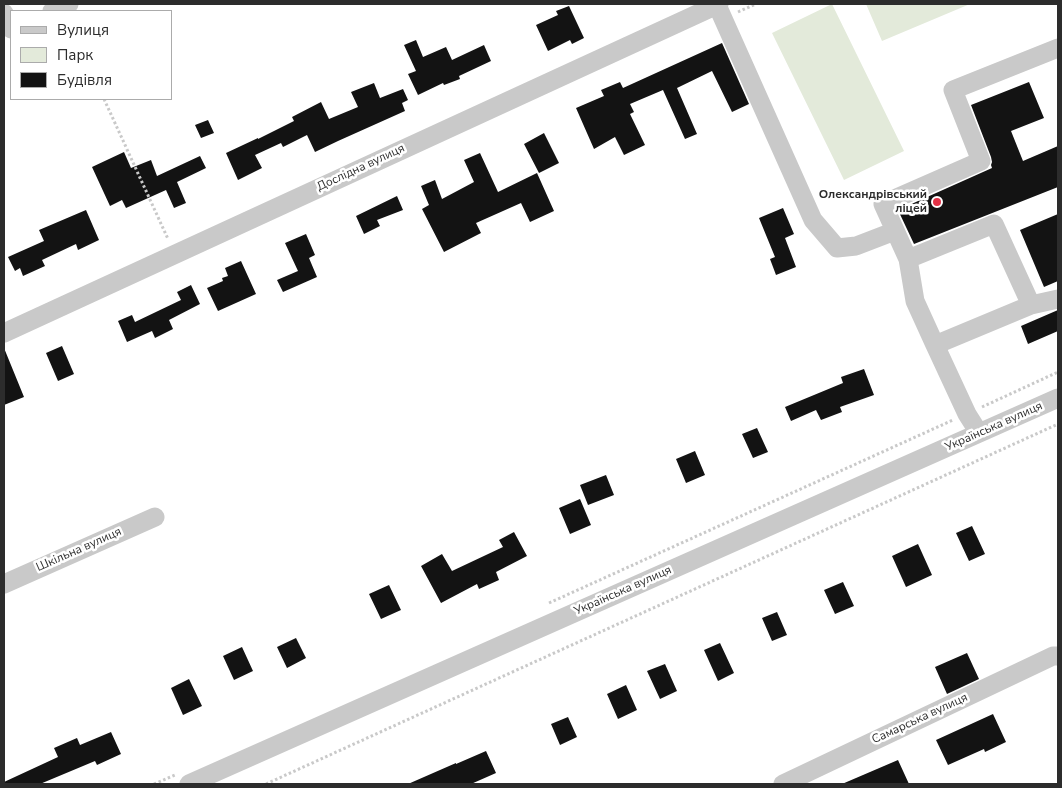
<!DOCTYPE html>
<html>
<head>
<meta charset="utf-8">
<style>
  body { margin:0 }
  #map { position:relative; width:1062px; height:788px; overflow:hidden; background:#fff; font-family:"Nunito Sans",sans-serif }
  canvas { display:block }
  .frame { position:absolute; inset:0; border:5px solid #2c2c2c; pointer-events:none }
  .legend { position:absolute; left:10px; top:10px; width:162px; height:90px; box-sizing:border-box; background:#fff; border:1px solid #ababab; margin:0; padding:6px 9px; list-style:none; font-size:15px; color:#2c2c2c }
  .legend li { display:flex; align-items:center; gap:10px; height:25px }
  .legend b { width:25px; border:1px solid #ababab }
</style>
</head>
<body>
<div id="map">
<canvas width="1062" height="788"></canvas>
<div class="frame"></div>
<ul class="legend">
<li><b style="height:6px;background:#c9c9c9"></b>Вулиця</li>
<li><b style="height:14px;background:#e3eada"></b>Парк</li>
<li><b style="height:14px;background:#131313"></b>Будівля</li>
</ul>
</div>
<script>
const g = document.querySelector('canvas').getContext('2d');
g.lineJoin = 'round';
function fill(path, color) { g.fillStyle = color; g.fill(path, 'evenodd'); }
function stroke(path, color, width, dash) { g.strokeStyle = color; g.lineWidth = width; g.lineCap = dash ? 'butt' : 'round'; g.setLineDash(dash || []); g.stroke(path); }
function write(font, color, halo, rows, align = 'center') {
  g.font = font + ' "Nunito Sans",sans-serif'; g.lineWidth = 5; g.setLineDash([]); g.textBaseline = 'middle'; g.strokeStyle = halo; g.fillStyle = color; for (const [text, x, y, turn = 0] of rows) {
    g.save(); g.translate(x, y); g.rotate((+turn || 0) * Math.PI / 180); g.textAlign = isNaN(turn) ? turn : align; if (halo) g.strokeText(text, 0, 0); g.fillText(text, 0, 0); g.restore();
  }
}
fill(new Path2D(`
  M832,4L904,151L844,180L772,33Z
  M866,4H970L882,41Z`), '#e3eada');
fill(new Path2D(`
  M569,6L584,38L572,44L570,40L548,51L536,25L558,15L556,11Z
  M416,40L423,57L446,47L452,60L484,45L491,61L459,76L460,79L444,85L443,83L418,95L408,74L416,71L404,45Z
  M722,43L749,104L732,112L712,71L677,88L697,134L685,139L663,90L630,104L634,112L630,114L645,145L624,155L615,137L594,149L576,108L604,96L601,90L620,82L623,88Z
  M1029,82L1044,118L1011,131L1023,161L1058,146V187L914,244L898,210L992,168L991,165L992,162L991,157L971,105Z
  M374,83L380,98L403,89L408,100L402,103L405,111L338,141L315,152L307,135L283,147L281,143L255,155L262,168L238,180L226,153L258,138V139L294,121L292,117L321,102L329,119L358,107L351,92Z
  M208,120L214,133L201,138L195,125Z
  M544,133L559,163L539,173L524,144Z
  M124,152L131,168L151,160L157,176L200,156L206,168L177,182L186,203L174,208L166,190L126,208L122,200L110,206L92,167Z
  M480,153L498,192L537,173L554,211L530,222L521,203L476,223L481,233L444,252L422,209L429,205L421,186L435,180L442,199L474,182L464,160Z
  M397,196L403,210L377,220L380,226L364,234L356,216Z
  M783,208L794,234L785,238L796,267L776,275L770,259L775,257L759,218Z
  M86,210L99,240L78,250L76,244L42,260L45,266L23,276L20,268L15,271L8,257L44,241L39,230Z
  M1058,214V281L1044,287L1020,230Z
  M306,234L315,255L309,258L317,277L283,292L277,280L298,271L285,243Z
  M241,261L256,294L218,311L207,288L223,281L222,278L228,276L225,268Z
  M191,285L200,304L169,320L173,329L155,338L152,331L127,342L118,321L132,315L135,322L181,300L177,292Z
  M1058,310V331L1028,344L1021,326Z
  M62,346L74,374L58,381L46,353Z
  M4,348L24,397L4,405Z
  M864,369L874,395L840,407L842,412L821,420L816,410L791,421L785,407L843,383L841,377Z
  M757,428L768,452L753,458L742,434Z
  M695,451L705,475L686,483L676,459Z
  M606,475L614,495L588,505L580,485Z
  M580,499L591,525L570,534L559,508Z
  M972,526L985,554L969,561L956,533Z
  M514,532L527,556L496,572L499,580L479,589L477,584L441,603L421,566L442,554L452,571L503,547L499,540Z
  M918,544L932,575L906,587L892,556Z
  M843,582L854,606L835,614L824,590Z
  M389,585L401,610L381,619L369,594Z
  M777,612L787,635L772,641L762,618Z
  M296,638L306,658L287,668L277,647Z
  M720,643L734,673L718,681L704,650Z
  M242,647L253,671L234,680L223,656Z
  M967,653L979,679L947,694L935,667Z
  M665,664L677,691L660,699L647,671Z
  M189,679L202,706L183,715L171,688Z
  M626,685L637,710L618,719L607,694Z
  M993,714L1006,742L985,752L984,749L948,765L936,740Z
  M568,717L577,737L560,745L551,724Z
  M111,732L121,754L97,765L95,761L40,784H4V782L58,757L54,748L77,738L80,745Z
  M486,751L496,773L471,784H408L456,763V764Z
  M898,760L909,784H842Z`), '#131313');
stroke(new Path2D(`
  M738,12L756,4
  M104,99L168,239
  M982,407L1058,372
  M549,603L953,420
  M154,784L175,775
  M266,784L1058,424`), '#c9c9c9', 3, [2.5, 2.5]);
stroke(new Path2D(`
  M717,5L813,220L837,248L856,246L895,231
  M52,11L69,4
  M4,13L11,29
  M1058,48L953,90L981,161L883,204L908,259L994,224L1031,305L1058,299
  M908,259L915,301L935,345L1031,305
  M4,333L719,4
  M935,345L967,414L979,433
  M4,584L155,517
  M189,784L1058,398
  M783,784L1053,656H1058`), '#c9c9c9', 19);
for (const [x, y, r, color] of [
  [937,202,5,"#e13145"]
]) { const dot = new Path2D(); dot.arc(x, y, r, 0, 2 * Math.PI); g.fillStyle = color; g.fill(dot); stroke(dot, '#fff', 2); }
write('12px', '#2c2c2c', '#fff', [
  ["Дослідна вулиця",361,168,-25],
  ["Українська вулиця",994,427,-24],
  ["Шкільна вулиця",79,550,-24],
  ["Українська вулиця",623,591,-24],
  ["Самарська вулиця",920,719,-25]
]);
write('bold 12px', '#2c2c2c', '#fff', [
  ["Олександрівський",927,195],
  ["ліцей",927,209]
], 'right');
</script>
</body>
</html>
